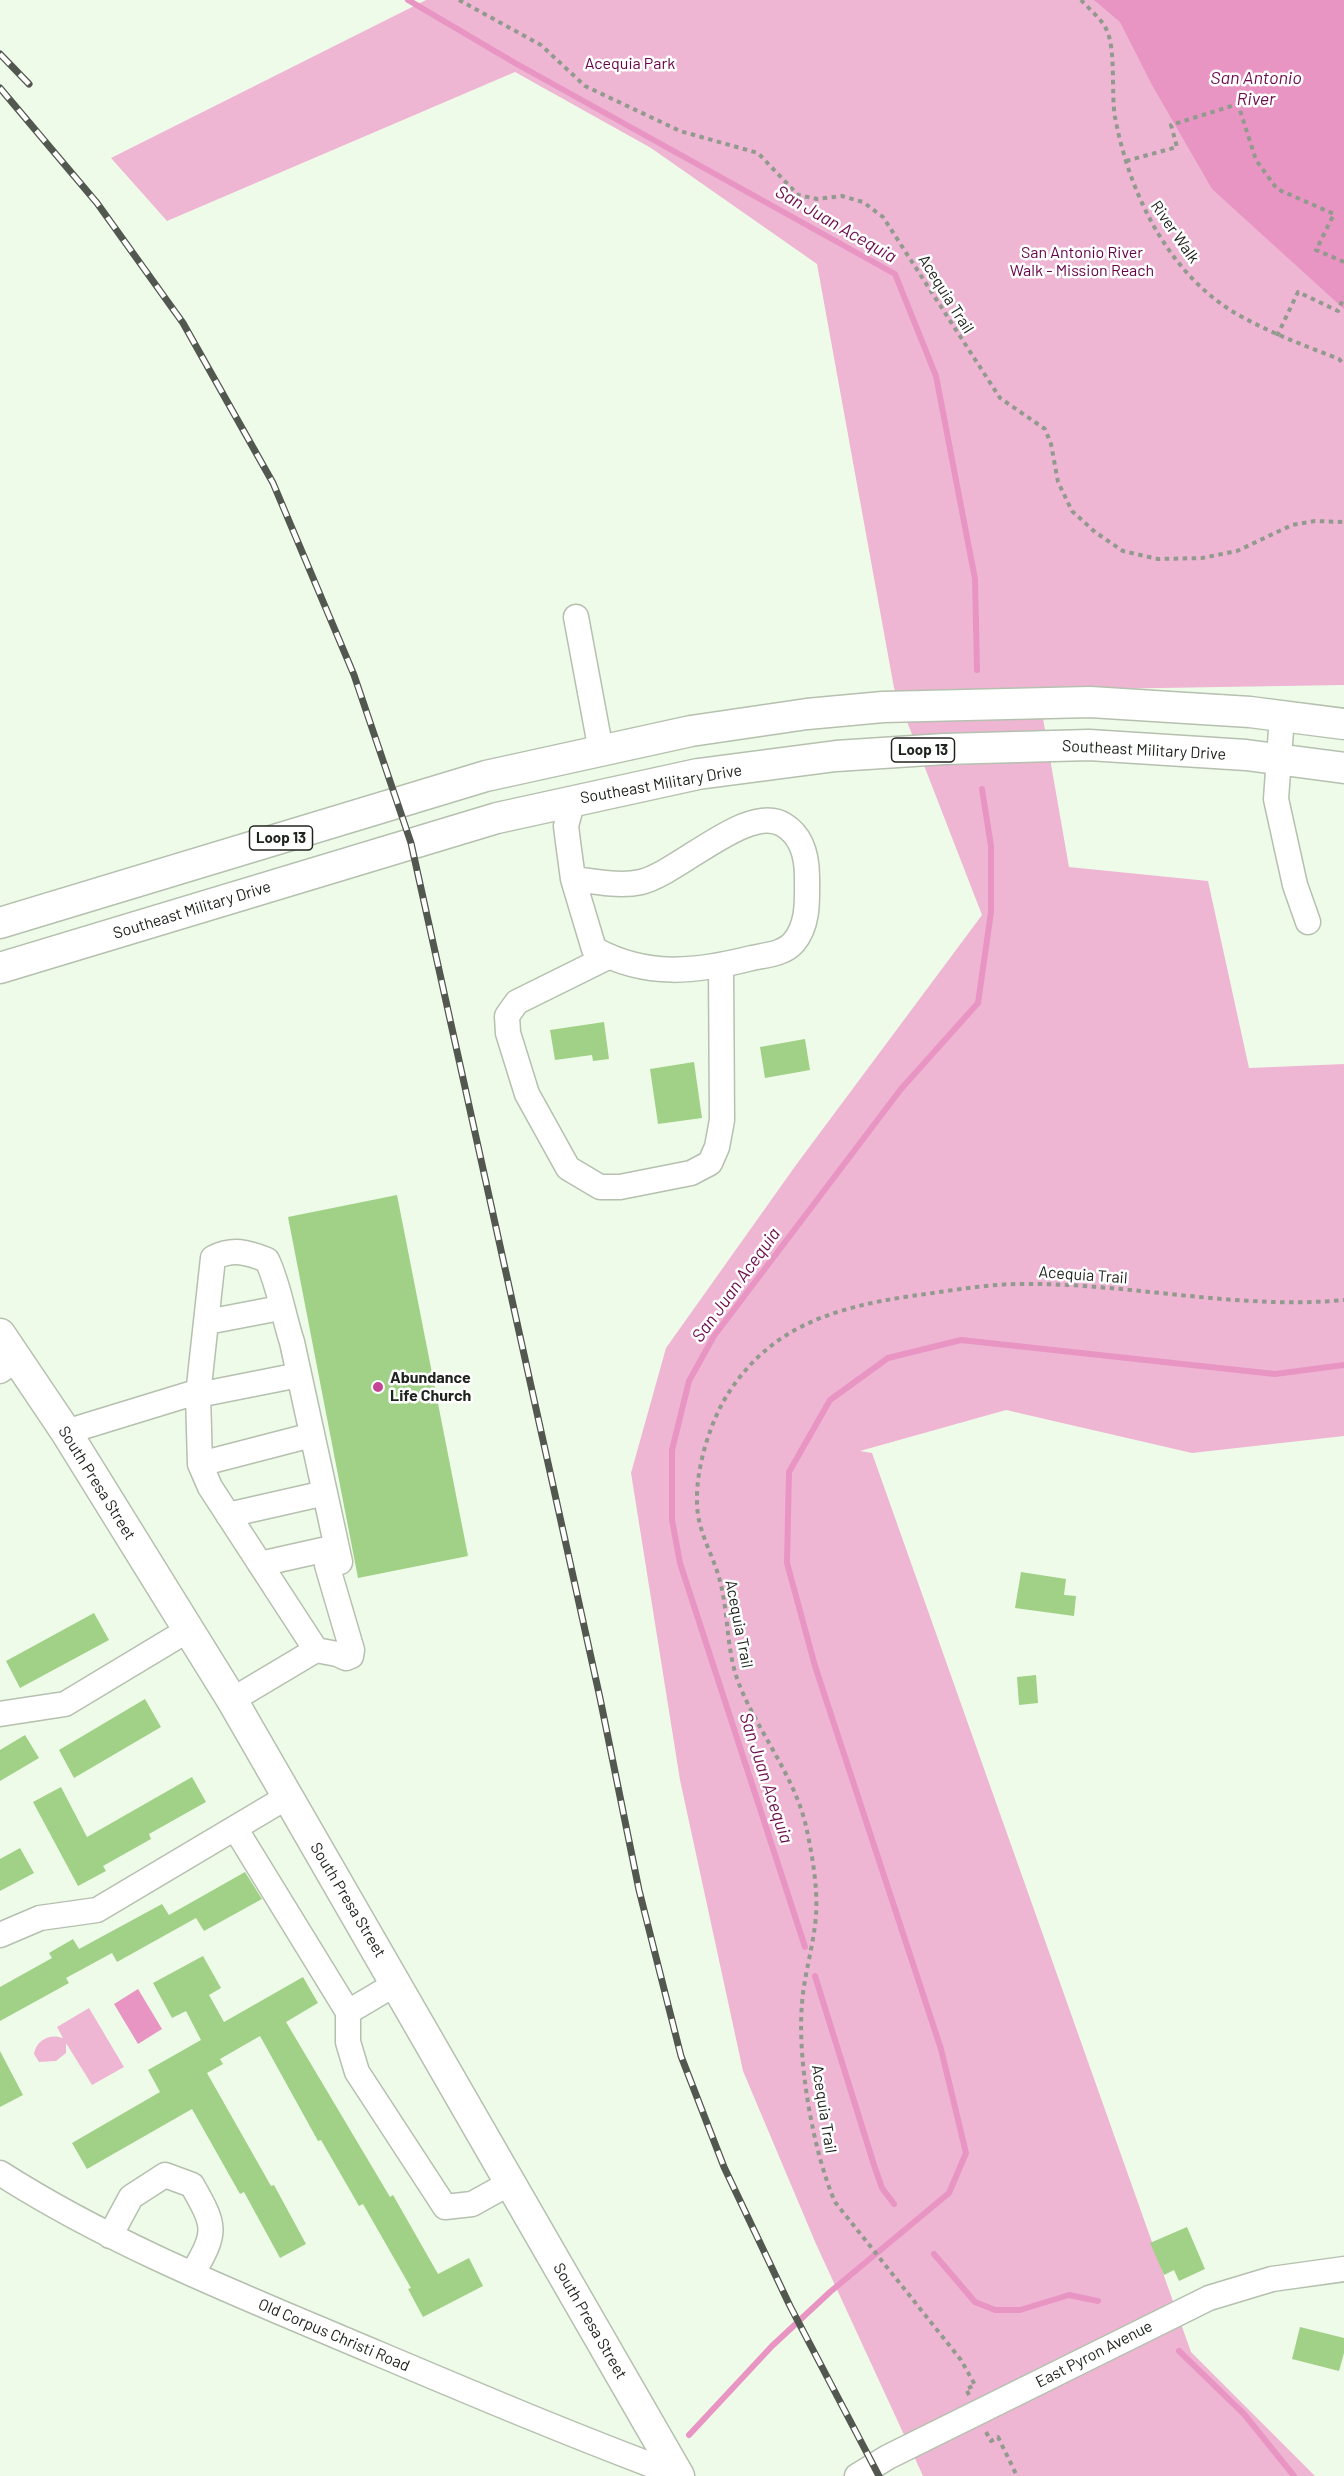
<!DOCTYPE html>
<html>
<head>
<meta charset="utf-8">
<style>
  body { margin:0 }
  canvas { display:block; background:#effbe9 }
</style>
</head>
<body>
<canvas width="1344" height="2476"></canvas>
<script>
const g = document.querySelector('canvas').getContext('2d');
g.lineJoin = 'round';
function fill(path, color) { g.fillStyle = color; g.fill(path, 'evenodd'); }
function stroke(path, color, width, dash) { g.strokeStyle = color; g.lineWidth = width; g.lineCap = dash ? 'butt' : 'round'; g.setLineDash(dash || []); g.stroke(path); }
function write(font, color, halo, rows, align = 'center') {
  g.font = font + ' Barlow,sans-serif'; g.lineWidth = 5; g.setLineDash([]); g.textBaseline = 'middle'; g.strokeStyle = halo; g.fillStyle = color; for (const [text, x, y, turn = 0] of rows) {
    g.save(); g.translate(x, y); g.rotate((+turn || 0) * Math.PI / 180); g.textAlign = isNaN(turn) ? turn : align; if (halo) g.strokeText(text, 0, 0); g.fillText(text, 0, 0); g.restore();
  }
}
fill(new Path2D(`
  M426,0H1344V685L1038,690L1069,867L1208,881L1249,1068L1344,1064V1436L1192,1453L1006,1410L860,1451L872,1453L1191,2352L1315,2476H923L816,2244L743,2071L680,1780L631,1473L666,1348L796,1165L982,915L894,688L817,264L651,148L515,72L167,221L111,158Z
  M89,2008L124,2067L92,2085L66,2043V2053L56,2061L39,2062L34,2054C36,2040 50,2033 63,2038L57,2027Z`), '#efb6d4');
fill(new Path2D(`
  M1094,0H1344V309L1212,189L1152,85L1120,22Z
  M138,1989L162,2029L138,2044L114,2004Z`), '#e895c3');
stroke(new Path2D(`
  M408,0L515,63L895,274L936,376L975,579L977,670
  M805,1947L680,1563L672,1520V1450L689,1381L714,1336L901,1089L978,1003L991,912V846L982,789
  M815,1976L874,2165L882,2188L894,2204
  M934,2254L975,2302L995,2310H1020L1069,2295L1098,2301
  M1179,2351L1244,2414L1294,2476
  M689,2435L772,2346L830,2292L949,2193L966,2153L941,2049L815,1666L787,1563L789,1472L830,1400L888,1358L961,1340L1275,1374L1344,1365`), '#e895c3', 6);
fill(new Path2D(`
  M604,1022L609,1059L593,1061L592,1055L555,1060L550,1030Z
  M805,1039L810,1070L765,1078L760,1047Z
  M694,1062L702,1118L658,1124L650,1069Z
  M397,1195L468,1556L358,1578L288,1217Z
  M1021,1572L1066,1579L1064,1595L1076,1596L1074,1616L1015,1608Z
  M94,1613L109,1640L20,1688L6,1661Z
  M1036,1675L1038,1703L1019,1705L1017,1677Z
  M145,1699L161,1727L74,1778L59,1750Z
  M25,1735L39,1758L0,1781V1750Z
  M192,1777L206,1802L149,1834L151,1839L103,1866L106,1871L78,1886L33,1802L61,1787L87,1837Z
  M20,1848L34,1873L0,1891V1859Z
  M245,1872L262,1899L204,1931L196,1918L117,1962L112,1953L66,1978L69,1983L0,2021V1987L52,1958L49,1953L73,1939L79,1949L162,1904L169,1915Z
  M203,1956L221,1988L209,1995L224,2022L303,1977L318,2003L286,2022L390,2197L393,2195L438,2274L469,2258L483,2286L423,2317L408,2289L411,2288L363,2204L359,2206L321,2140L318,2141L260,2036L220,2059L223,2064L207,2073L271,2186L274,2185L306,2244L280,2258L244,2192L240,2194L192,2109L87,2169L72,2143L160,2092L148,2070L201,2040L186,2011L172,2018L153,1983Z
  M0,2051L23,2095L0,2107Z
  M1187,2227L1205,2269L1179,2281L1174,2270L1164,2275L1150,2243Z
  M1300,2327L1344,2338V2353L1339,2371L1292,2359Z`), '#a0d186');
const minor = new Path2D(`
  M576,617L601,751
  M1282,716L1276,799L1295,885L1308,922
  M573,800L566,826L568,842L573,879L594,949C647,978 696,972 752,958C766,955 784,954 794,942C809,924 807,899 807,877C807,857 802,836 784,825C749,802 679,873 641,882C619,887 595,881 573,879
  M608,957L517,1002L507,1016L508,1033L527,1094L568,1168L600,1187H620L691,1173L710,1163L717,1147L722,1120L721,966
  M207,1322L280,1308
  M0,1371L17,1359
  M299,1375L198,1395L213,1258C233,1248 247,1252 267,1260C279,1285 283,1315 292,1342L340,1562L327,1565L352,1650L351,1656L346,1658L337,1654L316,1650
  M66,1432L190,1394L198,1395L200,1464L210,1487L316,1650L232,1700
  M200,1464L312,1435
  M228,1515L325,1493
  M260,1564L336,1547
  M0,1714L65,1704L188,1630
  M235,1828L348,2012V2042L357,2072L445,2207L472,2204L510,2183
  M0,1935L40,1918L97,1910L287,1797
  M348,2012L397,1983
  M0,2173C105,2240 220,2287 334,2335C448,2383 562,2432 678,2475
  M110,2236L131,2197L165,2175L192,2185C216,2227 217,2231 193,2273
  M857,2476L888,2457L1209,2298L1272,2279L1344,2269`);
const major = new Path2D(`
  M0,923L486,776L691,731L807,714L883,707L1090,702L1250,712L1344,724
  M0,968L497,818L698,774L836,756L944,749L1089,745L1246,755L1344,768
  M0,1334L66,1432L232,1700L679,2476`);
stroke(minor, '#b5c0af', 27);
stroke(major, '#b5c0af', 33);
stroke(new Path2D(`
  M459,0L541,45L585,86L680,131L758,153L798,195L817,199L842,196L863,202L883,217L1000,398L1045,429L1051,444L1058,482L1072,511L1095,532L1123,551L1158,559L1202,558L1237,551L1292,525L1315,521L1344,522
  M1081,0C1089,9 1103,20 1107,31C1116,50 1111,95 1115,117C1129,192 1167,272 1235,313C1268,332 1303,345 1339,359L1344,365
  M1126,161L1177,147L1171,125L1238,104L1256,160L1277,189L1334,214L1316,250L1344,262
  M1277,336L1298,292L1338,311L1344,297
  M969,2395L966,2389L975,2385L961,2360L835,2202C813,2152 797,2059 802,2004C804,1974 814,1945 816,1915C818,1887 812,1854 806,1826C794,1775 758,1732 739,1684C726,1651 729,1615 720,1581C713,1554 697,1531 697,1502C696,1470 708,1430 723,1402C766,1328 831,1308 911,1296C950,1291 990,1283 1030,1284C1134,1284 1240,1310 1344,1300
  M986,2432L991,2441L998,2437L1017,2476`), '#919a8d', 4, [4.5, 4.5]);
stroke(minor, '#fff', 24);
stroke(major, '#fff', 30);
const rail = new Path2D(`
  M0,54L29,84
  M0,88L97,203L183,323L273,483L354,675L411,843L600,1698L639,1890L681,2056L724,2167L790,2306L879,2476`);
stroke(rail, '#52584f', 7);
stroke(rail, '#fff', 4.5, [14]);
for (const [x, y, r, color] of [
  [378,1387,6,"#c34593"]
]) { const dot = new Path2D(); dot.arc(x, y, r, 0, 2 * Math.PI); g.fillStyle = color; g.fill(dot); stroke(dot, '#fff', 2); }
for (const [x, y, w] of [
  [923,750,63],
  [281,838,63]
]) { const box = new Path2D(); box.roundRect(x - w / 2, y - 12, w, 24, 4.5); g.fillStyle = '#fff'; g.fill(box); stroke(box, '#20241e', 1.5); }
write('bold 15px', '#20241e', null, [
  ["Loop 13",923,750],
  ["Loop 13",281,838]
]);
write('16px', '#680248', '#fff', [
  ["Acequia Park",630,64],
  ["San Antonio River",1082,253],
  ["Walk - Mission Reach",1082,271]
]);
write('16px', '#20241e', '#fff', [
  ["River Walk",1175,232,55],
  ["Acequia Trail",946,294,58],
  ["Southeast Military Drive",1144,750,3],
  ["Southeast Military Drive",661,784,-10],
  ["Southeast Military Drive",192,910,-17],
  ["Acequia Trail",1083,1275,4],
  ["South Presa Street",97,1483,58],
  ["Acequia Trail",739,1624,79],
  ["South Presa Street",348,1900,59],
  ["Acequia Trail",824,2109,81],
  ["South Presa Street",590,2321,60],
  ["Old Corpus Christi Road",334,2335,23],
  ["East Pyron Avenue",1094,2354,-27]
]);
write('bold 16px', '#20241e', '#fff', [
  ["Abundance",390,1378],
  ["Life Church",390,1396]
], 'left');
write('italic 18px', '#6e0b4e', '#fff', [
  ["San Antonio",1256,78],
  ["River",1256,99],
  ["San Juan Acequia",836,224,30],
  ["San Juan Acequia",736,1285,-54],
  ["San Juan Acequia",766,1778,72]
]);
</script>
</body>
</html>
